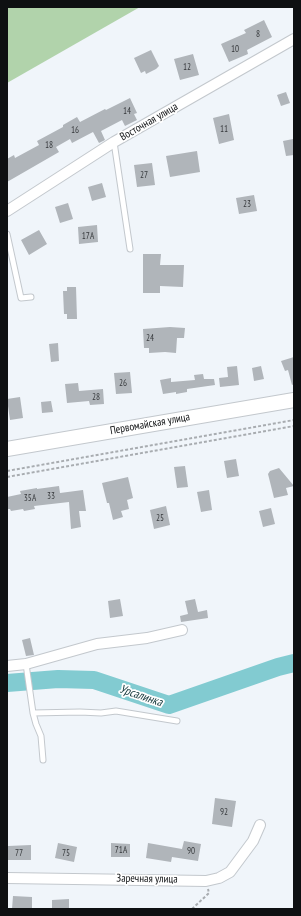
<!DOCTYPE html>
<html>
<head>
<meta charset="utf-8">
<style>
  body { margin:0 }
  #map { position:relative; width:301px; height:916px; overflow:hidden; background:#f0f5fa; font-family:"PT Sans Narrow",sans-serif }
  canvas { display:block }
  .frame { position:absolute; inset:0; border:8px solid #0e1012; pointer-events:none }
</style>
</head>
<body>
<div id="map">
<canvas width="301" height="916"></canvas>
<div class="frame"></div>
</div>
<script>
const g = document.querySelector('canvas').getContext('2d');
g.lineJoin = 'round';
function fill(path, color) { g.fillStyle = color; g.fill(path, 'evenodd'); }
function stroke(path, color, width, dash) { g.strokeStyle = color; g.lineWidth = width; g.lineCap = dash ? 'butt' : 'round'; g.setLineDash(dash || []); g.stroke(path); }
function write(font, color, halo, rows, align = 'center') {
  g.font = font + ' "PT Sans Narrow",sans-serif'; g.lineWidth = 3.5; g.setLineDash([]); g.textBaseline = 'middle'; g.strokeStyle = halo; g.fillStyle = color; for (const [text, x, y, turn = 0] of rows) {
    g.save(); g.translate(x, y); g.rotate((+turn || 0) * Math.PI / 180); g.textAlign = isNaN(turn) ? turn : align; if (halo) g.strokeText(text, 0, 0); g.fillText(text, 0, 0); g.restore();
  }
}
fill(new Path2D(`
  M7,7H140L7,83Z`), '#b1d3ab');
stroke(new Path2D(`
  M7,683L58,679L94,680L169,705L278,667L294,663`), '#82cbd1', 18);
fill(new Path2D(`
  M264,20L272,37L247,50L248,54L229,62L221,44L246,33L244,30Z
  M151,50L159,66L156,69L146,74L145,71L141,73L134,58Z
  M193,54L199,75L180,80L174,59Z
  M286,92L290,103L281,106L277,95Z
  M130,98L137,113L134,114L137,120L125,126L122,120L101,131L105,140L99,143L93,132L72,143L70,139L56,147L59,152L7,182V159L14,155L15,158L39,145L37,141L63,127V125L77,117L80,122L105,109L106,110Z
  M229,114L234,140L219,144L213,118Z
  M293,139L294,145V155L286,156L283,141Z
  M197,151L200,172L170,177L166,156Z
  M152,163L155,185L137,187L134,165Z
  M102,183L106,197L92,201L88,187Z
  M254,195L257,211L239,214L236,198Z
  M68,203L73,219L60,223L55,207Z
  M97,225L98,242L79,244L78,227Z
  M39,230L47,244L29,255L21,240Z
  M143,254H161L160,265H184L183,287L160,286V293H143Z
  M67,287H76L77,319H67V314H64L63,291H67Z
  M170,327L185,328L184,338H177L176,353L165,352L149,353V348H144L143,329Z
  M58,343L59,361L51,362L49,344Z
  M294,357V384L292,385L288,370L285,371L281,361Z
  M237,366L239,385L220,387L219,378L228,377L227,367Z
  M261,366L264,379L254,381L252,368Z
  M130,372L132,393L116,394L114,373Z
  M203,374L204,379H214L215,385L187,389V392L176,394V392L163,394L160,380L171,378V382L195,380L194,375Z
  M78,383L79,391L103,389L104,404L90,405L89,401L67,403L65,384Z
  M20,397L23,418L10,420L7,399Z
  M51,401L53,412L42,413L41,402Z
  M236,459L239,476L227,478L224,461Z
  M185,466L188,487L177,488L174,467Z
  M279,468L294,486L286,488L288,495L274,498L268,474L270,471Z
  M128,477L133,498L127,500L129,509L121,511L123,517L113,520L109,503H107L102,483Z
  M59,486L60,493L83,490L86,511H79L81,527L71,529L69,502L34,506L35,509L24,511L23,509L11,511L10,509H7V497L21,494L20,491L37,488V489Z
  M209,490L212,510L201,512L197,492Z
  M166,506L170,525L154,529L150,510Z
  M271,508L275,524L263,527L259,511Z
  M120,599L123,616L110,618L108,601Z
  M195,599L198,612L207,610L208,618L181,622L180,616L188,614L185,601Z
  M30,638L34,655L26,656L22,640Z
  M215,798L236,801L232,827L212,824Z
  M184,841L201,844L198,861L172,857L171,862L146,858L148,843L182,849Z
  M58,843L77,847L74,862L55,858Z
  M111,843L130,844V857H111Z
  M31,845V860H8V846Z
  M13,896L32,897V909H12Z
  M69,899V909H52V900Z`), '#b0b5ba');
const lane = new Path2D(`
  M114,142L130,249
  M7,234L21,298L31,297
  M26,664L33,713L36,724L41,736L43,760
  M33,713L80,712L101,713L116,711L177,721`);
const street = new Path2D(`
  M7,211L114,142L294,39
  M7,666L26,664L97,644L147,638L182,630
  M7,878L206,881L219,878L230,872L253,841L260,825`);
const secondary = new Path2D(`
  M7,449L294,400`);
stroke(lane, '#c3c8cd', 7);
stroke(street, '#c3c8cd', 12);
stroke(secondary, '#c3c8cd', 16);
stroke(new Path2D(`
  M7,471L294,420
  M7,477L294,426
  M192,909L209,893L208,889`), '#a8acb0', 2, [3, 2]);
stroke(lane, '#fff', 5);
stroke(street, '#fff', 10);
stroke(secondary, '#fff', 14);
write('9px', '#36393c', null, [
  ["8",258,34],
  ["10",235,49],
  ["12",187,67],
  ["14",127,111],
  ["11",224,129],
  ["16",75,130],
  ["18",49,145],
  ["27",144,175],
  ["23",247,204],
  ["17А",88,236],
  ["24",150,338],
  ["26",123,383],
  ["28",96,397],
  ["33",51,496],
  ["35А",30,498],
  ["25",160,518],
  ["92",224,812],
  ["71А",121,850],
  ["90",191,851],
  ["77",19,853],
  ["75",66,853]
]);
write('11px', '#0e1012', '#fff', [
  ["Восточная улица",149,122,-30],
  ["Первомайская улица",150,424,-10],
  ["Заречная улица",147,879,1]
]);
write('italic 12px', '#13373a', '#fff', [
  ["Урсалинка",141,696,19]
]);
</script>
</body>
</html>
